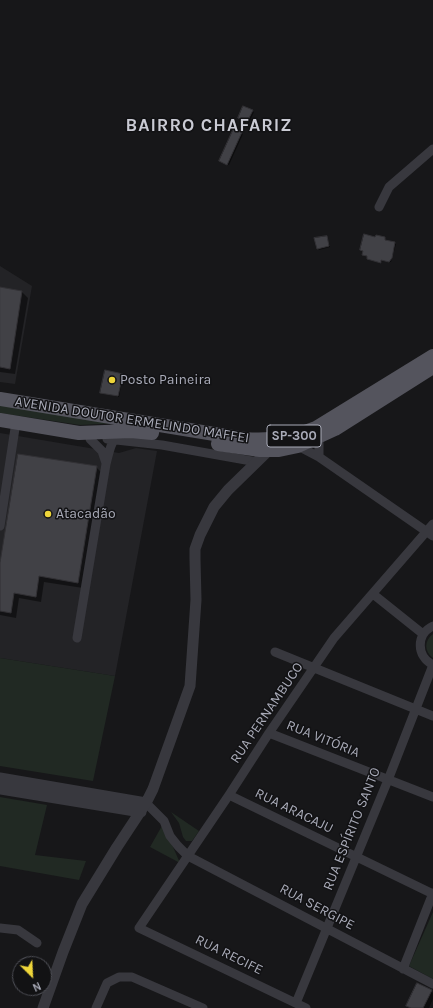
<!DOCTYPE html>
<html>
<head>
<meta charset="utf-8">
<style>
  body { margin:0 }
  #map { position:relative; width:433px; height:1008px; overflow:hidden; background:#171719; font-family:Karla,sans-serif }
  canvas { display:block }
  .north { position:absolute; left:12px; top:956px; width:40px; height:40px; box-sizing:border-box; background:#121214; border:1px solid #4e4f56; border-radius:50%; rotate:156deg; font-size:11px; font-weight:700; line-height:16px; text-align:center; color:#a9abb8 }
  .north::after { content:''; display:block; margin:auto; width:14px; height:18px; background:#eed53a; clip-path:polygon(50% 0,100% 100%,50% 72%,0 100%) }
</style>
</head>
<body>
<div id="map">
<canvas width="433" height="1008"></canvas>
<div class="north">N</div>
</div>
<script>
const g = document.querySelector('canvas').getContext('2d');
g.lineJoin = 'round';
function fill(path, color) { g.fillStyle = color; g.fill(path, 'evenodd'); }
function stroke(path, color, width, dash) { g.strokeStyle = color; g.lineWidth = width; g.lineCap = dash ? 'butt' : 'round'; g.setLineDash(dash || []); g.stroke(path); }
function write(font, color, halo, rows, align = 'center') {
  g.font = font + ' Karla,sans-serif'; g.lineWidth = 3; g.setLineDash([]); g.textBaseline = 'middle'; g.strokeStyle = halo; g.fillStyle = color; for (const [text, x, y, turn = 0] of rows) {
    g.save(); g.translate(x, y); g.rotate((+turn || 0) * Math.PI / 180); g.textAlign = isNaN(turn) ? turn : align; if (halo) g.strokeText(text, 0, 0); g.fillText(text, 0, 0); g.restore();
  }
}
fill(new Path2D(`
  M0,266L32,286L15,384L0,382Z
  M0,433L119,453L136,448L157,451L115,676L0,658Z`), '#232326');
fill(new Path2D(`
  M0,404L122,423L80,425L0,413Z
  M433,634V658C424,652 424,640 433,634Z
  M0,658L115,676L93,781L0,766Z
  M0,797L47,805L35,855L86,861L79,880L0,866Z
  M171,812L199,831L192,841H186L183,837L179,823Z
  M163,824L180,863L150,847Z
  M433,912V979L409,966Z`), '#212923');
fill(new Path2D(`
  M244,107L254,112L249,123L239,118Z
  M234,129L243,134L229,165L221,162Z
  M327,237L330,247L319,250L315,239Z
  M376,238H384L385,241L396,244L391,262L382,261V263L369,260L368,257L363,254Z
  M0,288L22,292L28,298L15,374L0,372Z
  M122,375L123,376L119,397L103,393Z
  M96,467L102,473L83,588L44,582L41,602L19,598L16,618L0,615V569Z
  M431,991L433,993V999L429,1008H410L407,1005Z`), '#0007');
const building = new Path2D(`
  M243,106L253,110L247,122L238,118Z
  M234,128L242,132L227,165L219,161Z
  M364,234L375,237L376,235L385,237V240L395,242L392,258L389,262L381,260V263L367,259V256L362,255L363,251L360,250Z
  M327,236L329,246L317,249L314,238Z
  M0,287L22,291L10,369L0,367Z
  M105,370L123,374L118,396L100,393Z
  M18,454L97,466L78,583L39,576L36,597L14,593L11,613L0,611V563Z
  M417,983L432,990L423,1008H411L406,1006Z`);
fill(building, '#414146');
stroke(building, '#323135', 1);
stroke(new Path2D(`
  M379,207L389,187L433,149
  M90,439L102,451L106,463
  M107,439L162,445L257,462
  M298,446L319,457L433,536
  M319,457V437
  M0,526L16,422
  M373,594L423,634
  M433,626C416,634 416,656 433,665
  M77,638L106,464C109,452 111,442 119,431
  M275,652L433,716
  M269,733L433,797
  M229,795L433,894
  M146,803L164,821L170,836L178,846L188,856L433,984
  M0,928L18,930L37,943
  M403,969L433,893
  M296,1003L388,780L433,665
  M96,1008L107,983L119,977H132L203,1008
  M306,1008L139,928L229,795L269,733L334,638L433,524`), '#38383e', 9);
stroke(new Path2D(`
  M0,778L146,803
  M0,789L141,812
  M43,1008L63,952L82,904L117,847L146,803L153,789L190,686L196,600L195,559V549L200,535L214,507L228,490L269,450`), '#38383e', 11);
stroke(new Path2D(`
  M0,399L245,439C271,441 293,438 316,428L433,356
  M0,420L79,433L131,431L152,433
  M218,444L260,450H279L298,446L335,429L433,367`), '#54545d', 14);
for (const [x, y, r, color] of [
  [112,380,4,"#eed53a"],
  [48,514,4,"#eed53a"]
]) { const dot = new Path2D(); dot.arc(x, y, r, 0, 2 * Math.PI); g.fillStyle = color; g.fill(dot); stroke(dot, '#121214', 1.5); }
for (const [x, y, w] of [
  [294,436,54]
]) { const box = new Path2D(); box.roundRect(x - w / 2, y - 11, w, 22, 3); g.fillStyle = '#121214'; g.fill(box); stroke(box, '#a9abb8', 1); }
write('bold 13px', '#a9abb8', null, [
  ["SP-300",294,436]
]);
write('14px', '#a9abb8', '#121214', [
  ["Posto Paineira",120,380],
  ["Atacadão",56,514]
], 'left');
write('14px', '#a9abb8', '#121214', [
  ["AVENIDA DOUTOR ERMELINDO MAFFEI",132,420,9],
  ["RUA PERNAMBUCO",267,713,-56],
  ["RUA VITÓRIA",323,739,22],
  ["RUA ARACAJU",294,811,26],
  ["RUA ESPÍRITO SANTO",352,829,-68],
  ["RUA SERGIPE",317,907,28],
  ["RUA RECIFE",229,955,26]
]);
g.letterSpacing = '1px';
write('bold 18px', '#cacbd4', '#121214', [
  ["BAIRRO CHAFARIZ",209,126]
]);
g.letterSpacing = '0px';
</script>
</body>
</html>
